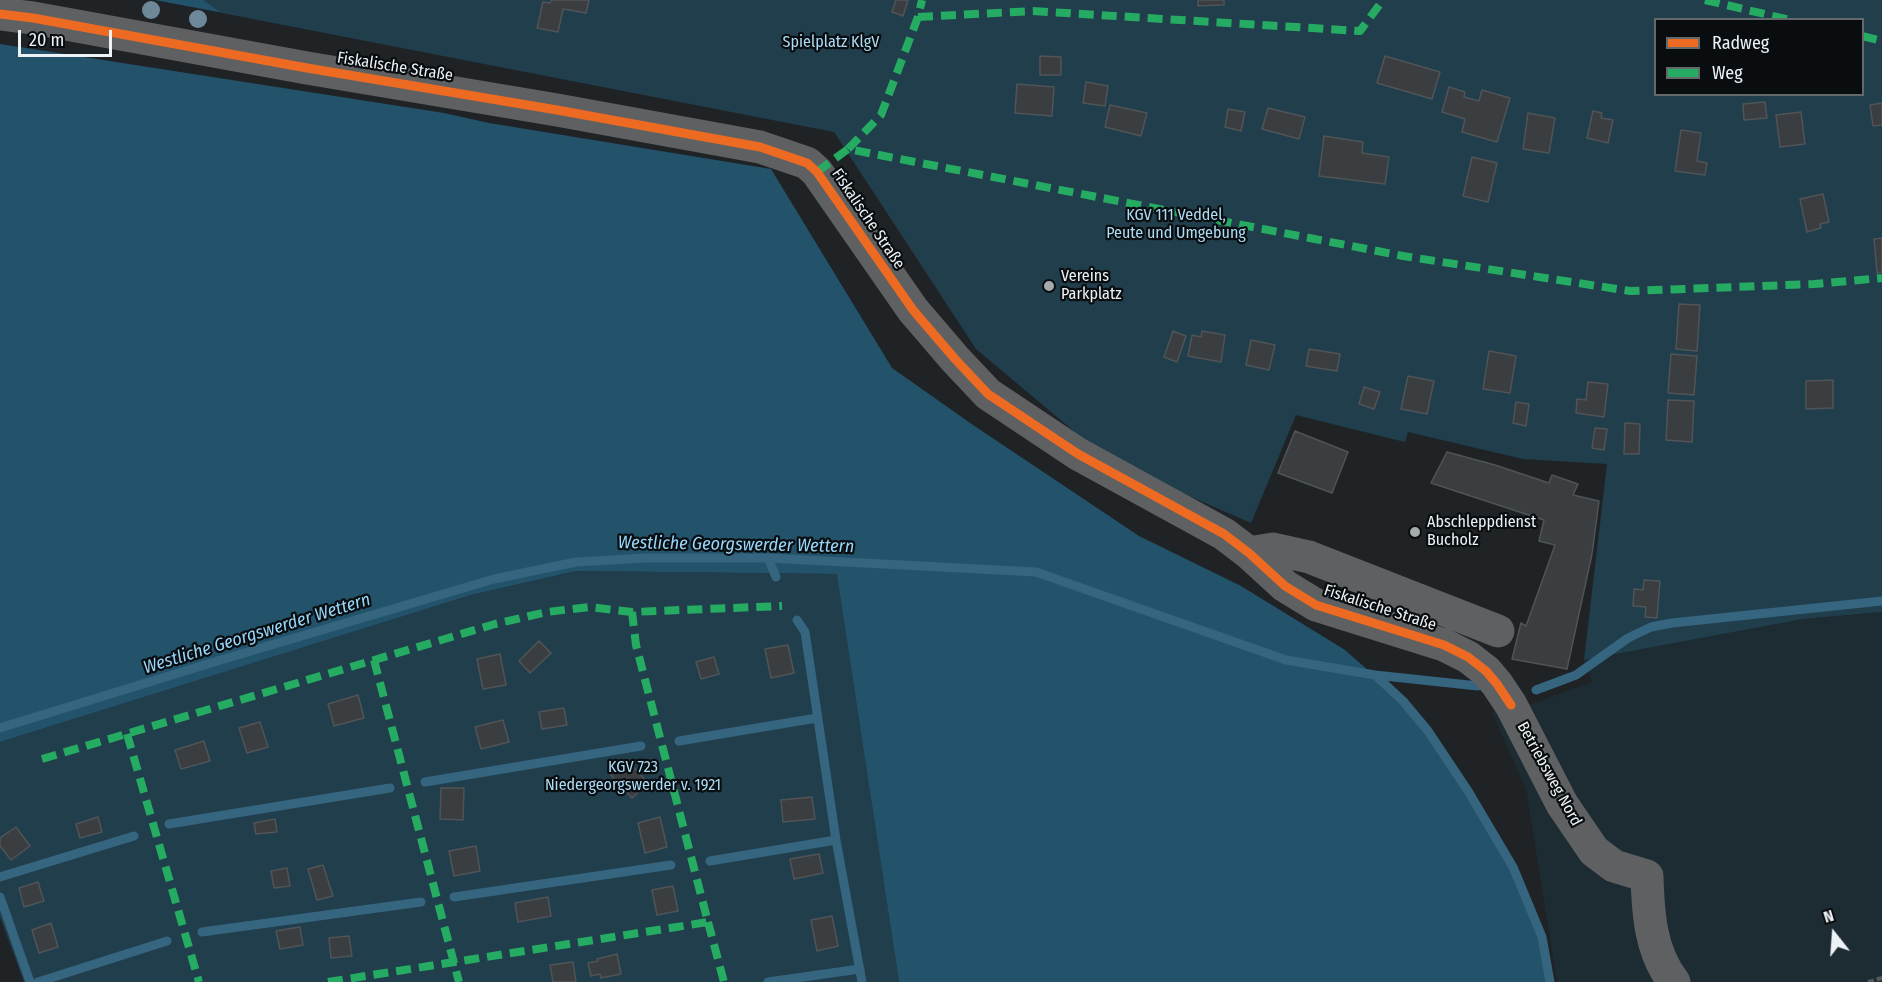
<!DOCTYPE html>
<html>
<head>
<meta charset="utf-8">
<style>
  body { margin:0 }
  #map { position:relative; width:1882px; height:982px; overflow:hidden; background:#1f2326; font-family:"Fira Sans Condensed",sans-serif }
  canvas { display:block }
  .legend { position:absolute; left:1654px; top:18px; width:210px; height:78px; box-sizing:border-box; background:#090d0f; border:2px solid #64696b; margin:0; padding:8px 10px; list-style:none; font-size:18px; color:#edf2f6 }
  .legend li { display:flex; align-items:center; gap:12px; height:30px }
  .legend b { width:30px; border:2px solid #64696b }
  .north { position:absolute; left:1804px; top:904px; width:60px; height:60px; -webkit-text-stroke:4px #090d0f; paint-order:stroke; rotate:343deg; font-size:16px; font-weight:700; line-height:24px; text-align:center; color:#edf2f6 }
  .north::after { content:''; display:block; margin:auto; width:21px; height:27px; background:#edf2f6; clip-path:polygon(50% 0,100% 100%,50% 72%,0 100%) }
  .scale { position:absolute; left:18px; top:30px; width:94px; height:27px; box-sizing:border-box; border:3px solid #edf2f6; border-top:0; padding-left:8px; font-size:18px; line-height:21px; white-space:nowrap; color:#edf2f6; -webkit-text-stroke:4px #090d0f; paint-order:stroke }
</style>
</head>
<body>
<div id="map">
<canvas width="1882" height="982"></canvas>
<ul class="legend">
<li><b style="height:8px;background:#ed6a23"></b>Radweg</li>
<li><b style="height:8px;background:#26ab63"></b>Weg</li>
</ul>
<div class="north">N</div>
<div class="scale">20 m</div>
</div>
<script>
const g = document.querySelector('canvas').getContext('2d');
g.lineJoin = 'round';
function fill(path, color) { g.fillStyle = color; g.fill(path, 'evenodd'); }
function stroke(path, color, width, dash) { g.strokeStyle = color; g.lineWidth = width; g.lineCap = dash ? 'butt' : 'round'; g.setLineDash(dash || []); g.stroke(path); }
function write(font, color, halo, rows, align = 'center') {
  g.font = font + ' "Fira Sans Condensed",sans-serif'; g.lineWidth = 4.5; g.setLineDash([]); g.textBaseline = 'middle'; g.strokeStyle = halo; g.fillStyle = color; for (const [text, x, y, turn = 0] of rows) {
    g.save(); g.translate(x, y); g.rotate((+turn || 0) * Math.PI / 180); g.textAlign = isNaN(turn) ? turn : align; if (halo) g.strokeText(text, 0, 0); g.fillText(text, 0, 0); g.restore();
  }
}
fill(new Path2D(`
  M1882,612V982H1557L1526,789L1492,712L1526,706L1592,682L1584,660L1803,619Z`), '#1d2b32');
fill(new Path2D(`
  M155,0H1882V612L1803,619L1584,660L1607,464L1523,459L1408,432L1405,442L1296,415L1251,523L1168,487L1094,448L976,349L834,132ZM1656,20H1862V94H1656Z
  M578,571L838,574L899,982H24L0,917V742L471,595Z`), '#213e4d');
fill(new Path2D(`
  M155,0H203L220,12Z
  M0,44L444,113L489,123L771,169L892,368L973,425L1139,536L1241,586L1345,650L1403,701L1428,731L1468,791L1513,867L1542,937L1550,982H899L837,574L577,571L471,595L0,742Z`), '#23536b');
stroke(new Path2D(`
  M768,558L776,577
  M797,620L805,632L836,840L862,982
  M1375,675L1403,701L1428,731L1468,791L1513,867L1542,937L1550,982
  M1536,690L1576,675L1628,638L1651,627L1672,623L1882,601
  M0,728L224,659L494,579L576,562L646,558H768L1036,572L1286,660L1375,675L1478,686
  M679,741L817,718
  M425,782L641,746
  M169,824L390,788
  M710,861L836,840
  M0,877L134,836
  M0,897L30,982
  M454,897L671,865
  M202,932L421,902
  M38,982L167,941
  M768,982L860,969`), '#35657f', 9);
const building = new Path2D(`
  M551,0H589L586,13L563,9L558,32L537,28L543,2L550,3Z
  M896,0H908L903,16L892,12Z
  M1198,0H1224V5L1198,6Z
  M1040,56L1061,57V75H1040Z
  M1385,56L1440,72L1432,99L1377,83Z
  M1086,82L1108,86L1105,106L1083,103Z
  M1017,84L1054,87L1052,116L1015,113Z
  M1449,87L1465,92L1464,97L1479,101L1482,90L1510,98L1497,142L1462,132L1465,119L1442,112Z
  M1765,102L1767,118L1744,120L1743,104Z
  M1882,103V125L1873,126L1870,105Z
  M1110,105L1147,113L1141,136L1105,127Z
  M1268,108L1305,117L1299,139L1262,129Z
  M1228,109L1245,112L1241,131L1225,127Z
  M1593,111L1602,113L1601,118L1613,120L1608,143L1587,138Z
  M1801,112L1805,144L1780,147L1776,115Z
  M1528,113L1555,118L1549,153L1523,149Z
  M1681,130L1701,133L1697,161L1707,163L1705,175L1675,171Z
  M1324,136L1363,142L1362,153L1389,157L1385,184L1319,176Z
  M1472,157L1497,163L1488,202L1463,196Z
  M1823,194L1829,222L1820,224L1821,228L1807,232L1800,199Z
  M1882,238V272L1877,273L1874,239Z
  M1679,304L1700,305L1697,351L1676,349Z
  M1173,331L1186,336L1177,362L1164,357Z
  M1202,331L1225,335L1221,362L1188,356L1192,335L1201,337Z
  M1251,340L1275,345L1269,370L1246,365Z
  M1309,349L1340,354L1337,371L1306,366Z
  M1489,351L1516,356L1510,393L1483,389Z
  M1671,354L1697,356L1694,395L1668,393Z
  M1408,376L1434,381L1427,414L1401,409Z
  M1833,380V408L1806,409V381Z
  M1588,382L1608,384L1604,417L1576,413L1577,399L1586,400Z
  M1364,387L1380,392L1374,409L1359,404Z
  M1668,400L1694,401L1692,442L1666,440Z
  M1516,402L1529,404L1526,426L1513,423Z
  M1625,423L1640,424L1639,454H1624Z
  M1595,428L1607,429L1604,450L1592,448Z
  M1295,431L1348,452L1332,493L1278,473Z
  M1447,452L1495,465L1549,483L1552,475L1578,484L1573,495L1599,501L1592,554L1567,669L1512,659L1521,623L1526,626L1555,545L1539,541L1544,520L1431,483Z
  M1644,580L1660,581L1657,618L1645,617L1646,607L1633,606L1634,589L1643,590Z
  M539,641L551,653L530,673L519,661Z
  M788,645L794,673L771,678L765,649Z
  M500,654L506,685L483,689L477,659Z
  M714,657L719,674L701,679L696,662Z
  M358,695L364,718L334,726L328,704Z
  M564,708L567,725L542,729L539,712Z
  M503,720L509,742L481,749L475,727Z
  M260,722L268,747L247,753L239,728Z
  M204,741L210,761L181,769L175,750Z
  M626,759L648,783L632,798L610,774Z
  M441,788H464L463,820L440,819Z
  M812,797L815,819L783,822L781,800Z
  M98,817L102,832L80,838L76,824Z
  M660,817L667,847L645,853L638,823Z
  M275,819L277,832L256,834L254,823Z
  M16,827L30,846L11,860L0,846V838Z
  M476,846L480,871L454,876L449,851Z
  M819,854L823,873L794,879L790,859Z
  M323,865L333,896L317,900L308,869Z
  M287,868L290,886L274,888L271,871Z
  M38,882L44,901L24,907L19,888Z
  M673,886L678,911L657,915L652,890Z
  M548,897L551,916L518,922L515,903Z
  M832,916L838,946L817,951L811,920Z
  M51,923L58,947L39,953L32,930Z
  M300,927L303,945L280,949L276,931Z
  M349,936L352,956L331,958L329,938Z
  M617,954L621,974L601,978L600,974L591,976L588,963L598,961L597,959Z
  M573,962L576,982H553L550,965Z`);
fill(building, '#3a3e40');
stroke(building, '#505457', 1.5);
stroke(new Path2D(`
  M1868,982L1882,978`), '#56595b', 4, [6, 3]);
stroke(new Path2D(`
  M0,14L33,18L307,68L557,110L760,147L807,163L817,172L913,310L955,359L988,394L1078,454L1224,534L1249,553L1285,586L1316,605L1444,645L1468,657L1486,671L1497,684L1511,705L1562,804L1594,851L1614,866L1647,876C1648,912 1650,952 1674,982
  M1249,553L1273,549L1309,557L1498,631`), '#5e6062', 33);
stroke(new Path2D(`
  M1705,0L1790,20
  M918,17L1033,11L1360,31L1383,0
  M1862,36L1882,41
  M848,149L881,115L918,17L922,0
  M817,172L848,149L1403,256L1630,291L1814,284L1882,278
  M374,660L459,982
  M127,734L199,982
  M42,759L495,624L547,612L589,607L632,612L782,606
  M708,922L724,982
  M328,982L708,922L636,645L632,612`), '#26ab63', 8, [15, 8]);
stroke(new Path2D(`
  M0,14L33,18L307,68L557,110L760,147L807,163L817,172L913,310L955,359L988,394L1078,454L1224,534L1249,553L1285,586L1316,605L1444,645L1468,657L1486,671L1497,684L1511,705`), '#ed6a23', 9);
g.fillStyle = '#6d8999';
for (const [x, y] of [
  [151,10],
  [198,19]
]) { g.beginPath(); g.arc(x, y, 9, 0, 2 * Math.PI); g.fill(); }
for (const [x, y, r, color] of [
  [1049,286,6,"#a5aaad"],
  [1415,532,6,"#a5aaad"]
]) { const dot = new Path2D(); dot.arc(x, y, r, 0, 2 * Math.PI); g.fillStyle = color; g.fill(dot); stroke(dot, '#090d0f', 2); }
write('16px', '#addcf7', '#090d0f', [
  ["Spielplatz KlgV",831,43],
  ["KGV 111 Veddel,",1176,216],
  ["Peute und Umgebung",1176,234],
  ["KGV 723",633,768],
  ["Niedergeorgswerder v. 1921",633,786]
]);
write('16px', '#edf2f6', '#090d0f', [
  ["Fiskalische Straße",395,67,9],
  ["Fiskalische Straße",868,219,56],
  ["Fiskalische Straße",1380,608,18],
  ["Betriebsweg Nord",1549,774,61]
]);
write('16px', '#edf2f6', '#090d0f', [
  ["Vereins",1061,277],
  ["Parkplatz",1061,295],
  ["Abschleppdienst",1427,523],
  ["Bucholz",1427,541]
], 'left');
write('italic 18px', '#96d6fa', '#090d0f', [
  ["Westliche Georgswerder Wettern",736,545,1],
  ["Westliche Georgswerder Wettern",257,634,-17]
]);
</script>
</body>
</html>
